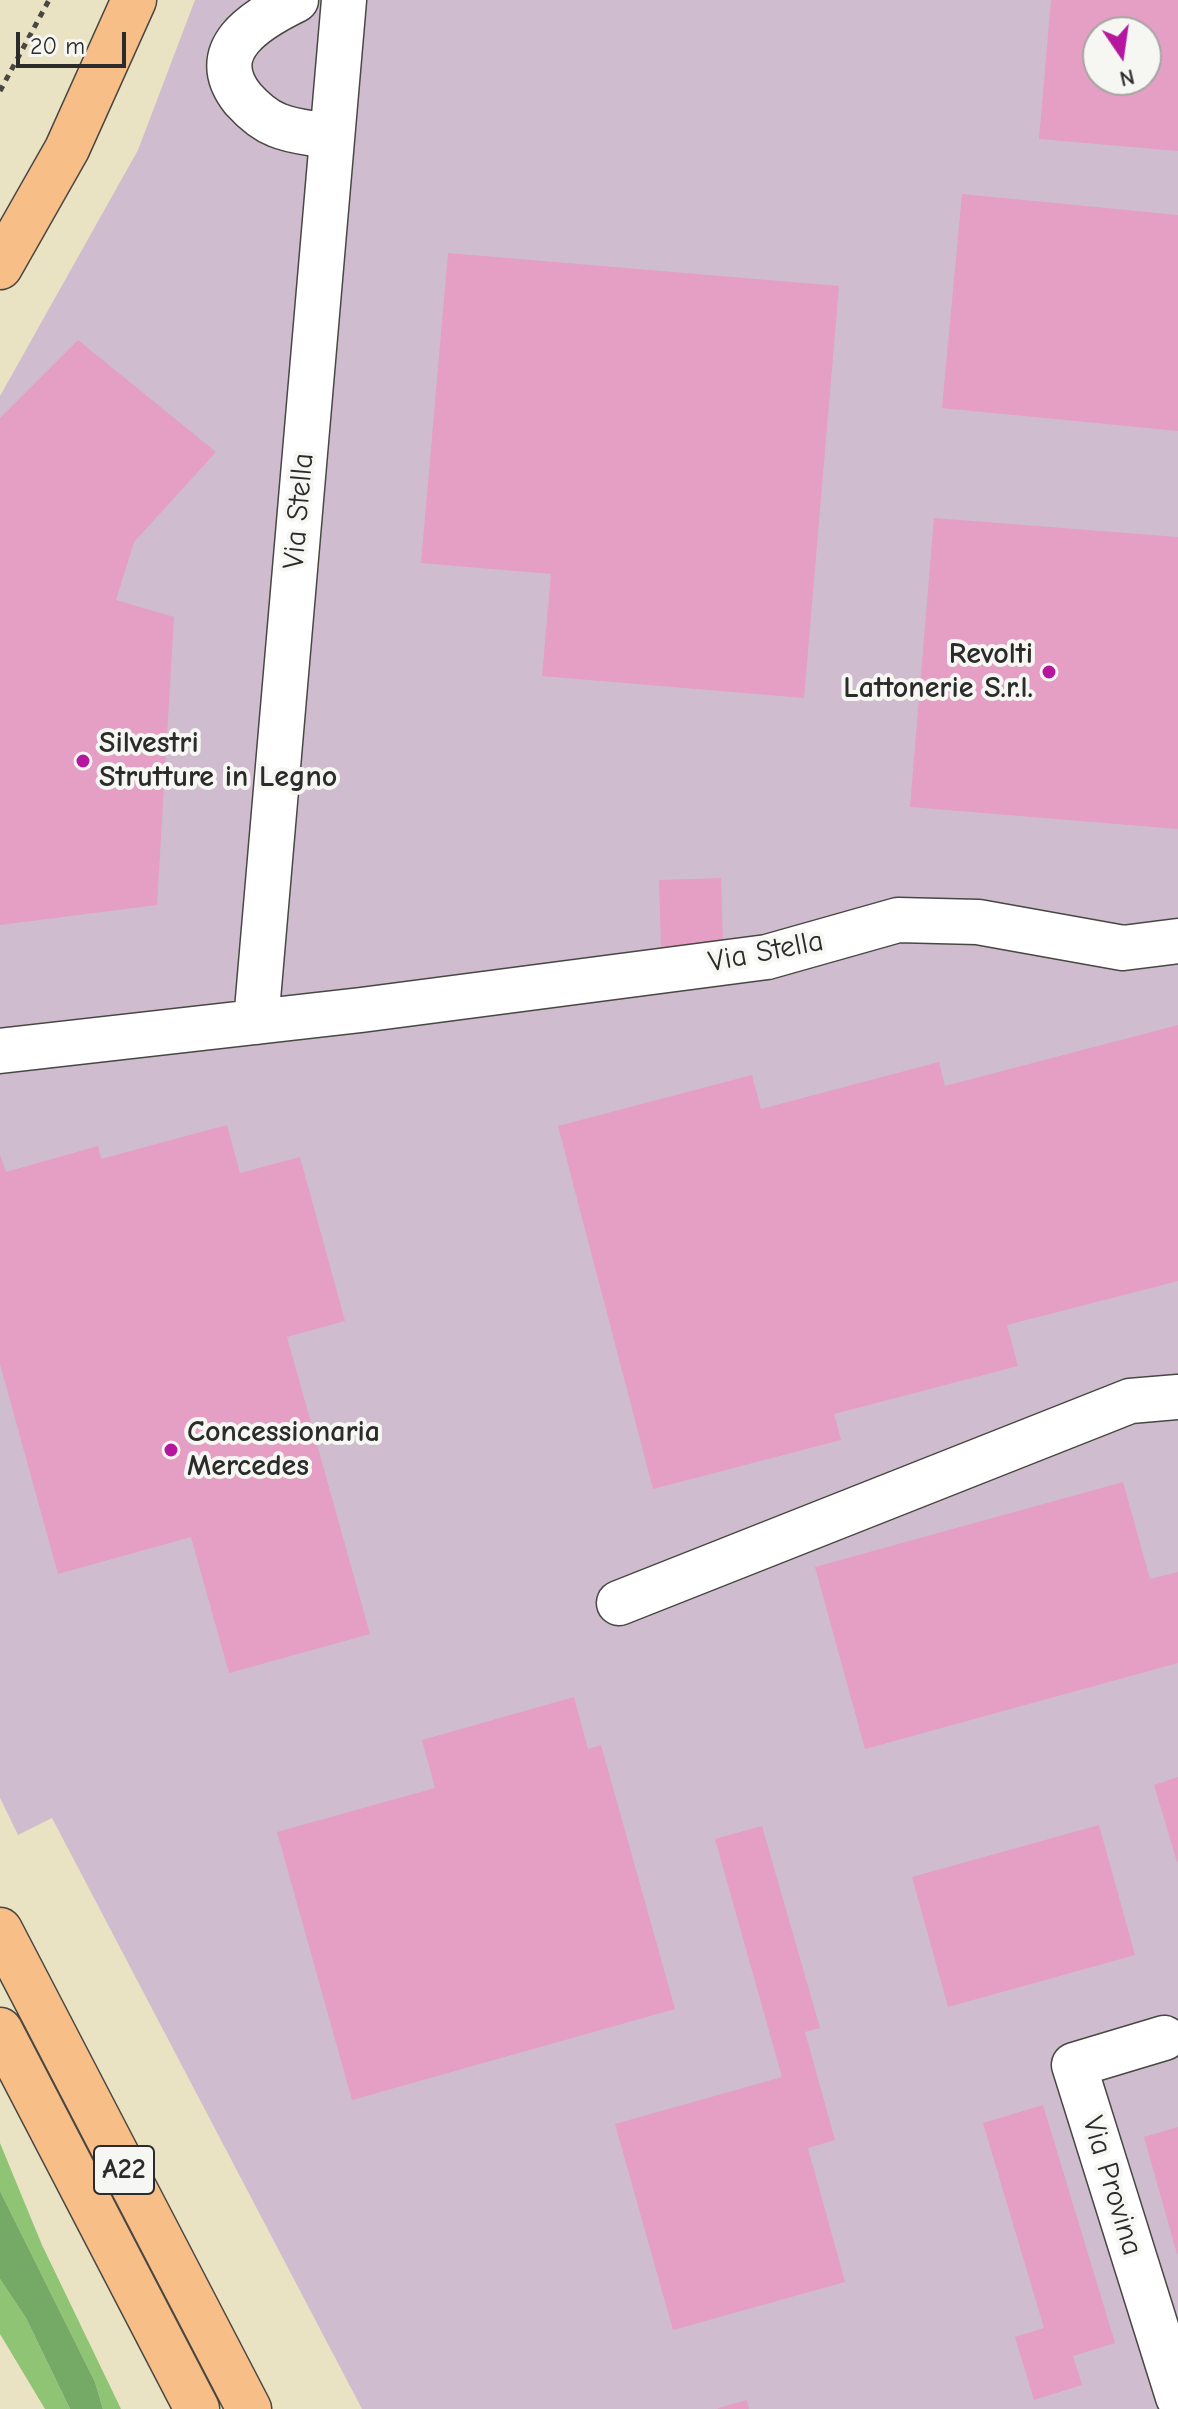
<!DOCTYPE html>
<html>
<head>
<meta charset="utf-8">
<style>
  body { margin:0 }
  #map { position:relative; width:1178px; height:2409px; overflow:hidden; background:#e9e3c3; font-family:"Comic Neue",sans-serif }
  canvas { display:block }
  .north { position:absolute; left:1082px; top:16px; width:80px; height:80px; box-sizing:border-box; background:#f6f6f2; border:2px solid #a5a5a2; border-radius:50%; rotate:167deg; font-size:22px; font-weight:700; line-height:32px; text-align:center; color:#2b2b2b }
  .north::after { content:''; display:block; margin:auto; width:28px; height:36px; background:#b5179e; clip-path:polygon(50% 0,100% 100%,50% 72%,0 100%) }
  .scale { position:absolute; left:16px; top:32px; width:110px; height:36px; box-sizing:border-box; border:4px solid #2b2b2b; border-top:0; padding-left:10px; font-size:24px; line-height:28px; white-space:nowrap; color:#2b2b2b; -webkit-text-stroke:6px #f6f6f2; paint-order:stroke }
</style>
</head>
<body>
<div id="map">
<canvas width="1178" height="2409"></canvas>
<div class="north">N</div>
<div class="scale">20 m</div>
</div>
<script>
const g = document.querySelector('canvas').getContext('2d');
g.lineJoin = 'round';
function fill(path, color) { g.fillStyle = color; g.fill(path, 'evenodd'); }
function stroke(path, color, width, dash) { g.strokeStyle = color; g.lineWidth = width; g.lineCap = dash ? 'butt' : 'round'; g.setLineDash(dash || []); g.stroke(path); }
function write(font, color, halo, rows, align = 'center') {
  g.font = font + ' "Comic Neue",sans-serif'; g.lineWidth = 8; g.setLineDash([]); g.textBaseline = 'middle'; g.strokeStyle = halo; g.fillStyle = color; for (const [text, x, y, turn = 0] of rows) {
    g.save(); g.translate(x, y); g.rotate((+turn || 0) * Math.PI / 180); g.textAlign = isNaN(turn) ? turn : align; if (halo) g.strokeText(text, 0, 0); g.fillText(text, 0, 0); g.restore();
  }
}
fill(new Path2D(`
  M195,0H1178V2409H362L52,1818L18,1835L0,1798V396L138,150ZM1098,32H1146V80H1098Z`), '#cfbdcf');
fill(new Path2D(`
  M0,2143L42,2245L121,2409H103L95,2382L0,2191Z
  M0,2279L26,2318L70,2409H45L0,2334Z`), '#90c475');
fill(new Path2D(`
  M0,2191L95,2382L103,2409H70L26,2318L0,2279Z`), '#74aa66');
fill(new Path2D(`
  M1051,0H1178V151L1039,139ZM1098,32H1146V80H1098Z
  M962,194L1178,215V431L942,408Z
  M448,253L839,286L804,698L542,676L551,574L421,563Z
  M78,340L216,452L134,542L116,600L174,617L157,905L0,925V418Z
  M934,518L1178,537V829L910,807Z
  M721,878L723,944L661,947L659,880Z
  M1178,1025V1281L1007,1325L1018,1366L834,1414L841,1440L653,1489L558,1126L752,1075L761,1109L939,1062L945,1086Z
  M227,1125L240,1173L300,1157L345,1321L287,1337L370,1634L229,1673L191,1537L58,1574L0,1364V1155L6,1172L98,1146L101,1159Z
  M1123,1482L1150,1579L1178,1572V1663L865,1749L815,1567Z
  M574,1697L588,1749L601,1745L675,2009L352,2100L277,1832L435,1788L422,1740Z
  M1178,1777V1862H1177L1154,1785Z
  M1099,1825L1135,1955L948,2007L912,1877Z
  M762,1826L820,2028L805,2032L835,2140L808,2148L845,2282L673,2330L615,2124L782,2077L715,1839Z
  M1043,2105L1115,2343L1073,2356L1082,2385L1034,2400L1015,2337L1044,2328L983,2123Z
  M1178,2127V2254H1177L1144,2137Z
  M747,2400L749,2409H718V2408Z`), '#e59ec4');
const minor = new Path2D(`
  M296,0C257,19 204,50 243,99C252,109 264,120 277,125C293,132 314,133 331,137
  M256,1022L344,0
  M0,1051L361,1010L767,957L898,920L978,922L1123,948L1178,941
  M619,1603L1130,1401L1178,1397
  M1164,2038L1074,2065L1178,2397`);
const major = new Path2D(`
  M0,267L67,149L134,0`);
const highway = new Path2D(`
  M0,1930L249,2409
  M0,2030L197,2409`);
stroke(minor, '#484742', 47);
stroke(major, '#484742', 47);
stroke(highway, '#484742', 47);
stroke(new Path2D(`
  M0,91L49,0`), '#484742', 5, [6, 6]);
stroke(minor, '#fff', 44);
stroke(major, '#f7be88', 44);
stroke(highway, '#f7be88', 44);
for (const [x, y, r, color] of [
  [1049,672,8,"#b5179e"],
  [83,761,8,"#b5179e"],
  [171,1450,8,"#b5179e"]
]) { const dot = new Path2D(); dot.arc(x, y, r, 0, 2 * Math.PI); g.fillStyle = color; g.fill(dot); stroke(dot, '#f6f6f2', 3); }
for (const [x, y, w] of [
  [124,2170,60]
]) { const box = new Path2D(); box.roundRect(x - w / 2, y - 24, w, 48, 6); g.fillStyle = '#f6f6f2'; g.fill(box); stroke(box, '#2b2b2b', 2); }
write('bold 28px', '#2b2b2b', null, [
  ["A22",124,2170]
]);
write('30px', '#2b2b2b', '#f6f6f2', [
  ["Via Stella",299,511,-85],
  ["Via Stella",766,952,-11],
  ["Via Provina",1112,2186,73]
]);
write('bold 30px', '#2b2b2b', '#f6f6f2', [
  ["Revolti",1033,655,"right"],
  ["Lattonerie S.r.l.",1033,689,"right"],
  ["Silvestri",99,744],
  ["Strutture in Legno",99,778],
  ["Concessionaria",187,1433],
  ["Mercedes",187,1467]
], 'left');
</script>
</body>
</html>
